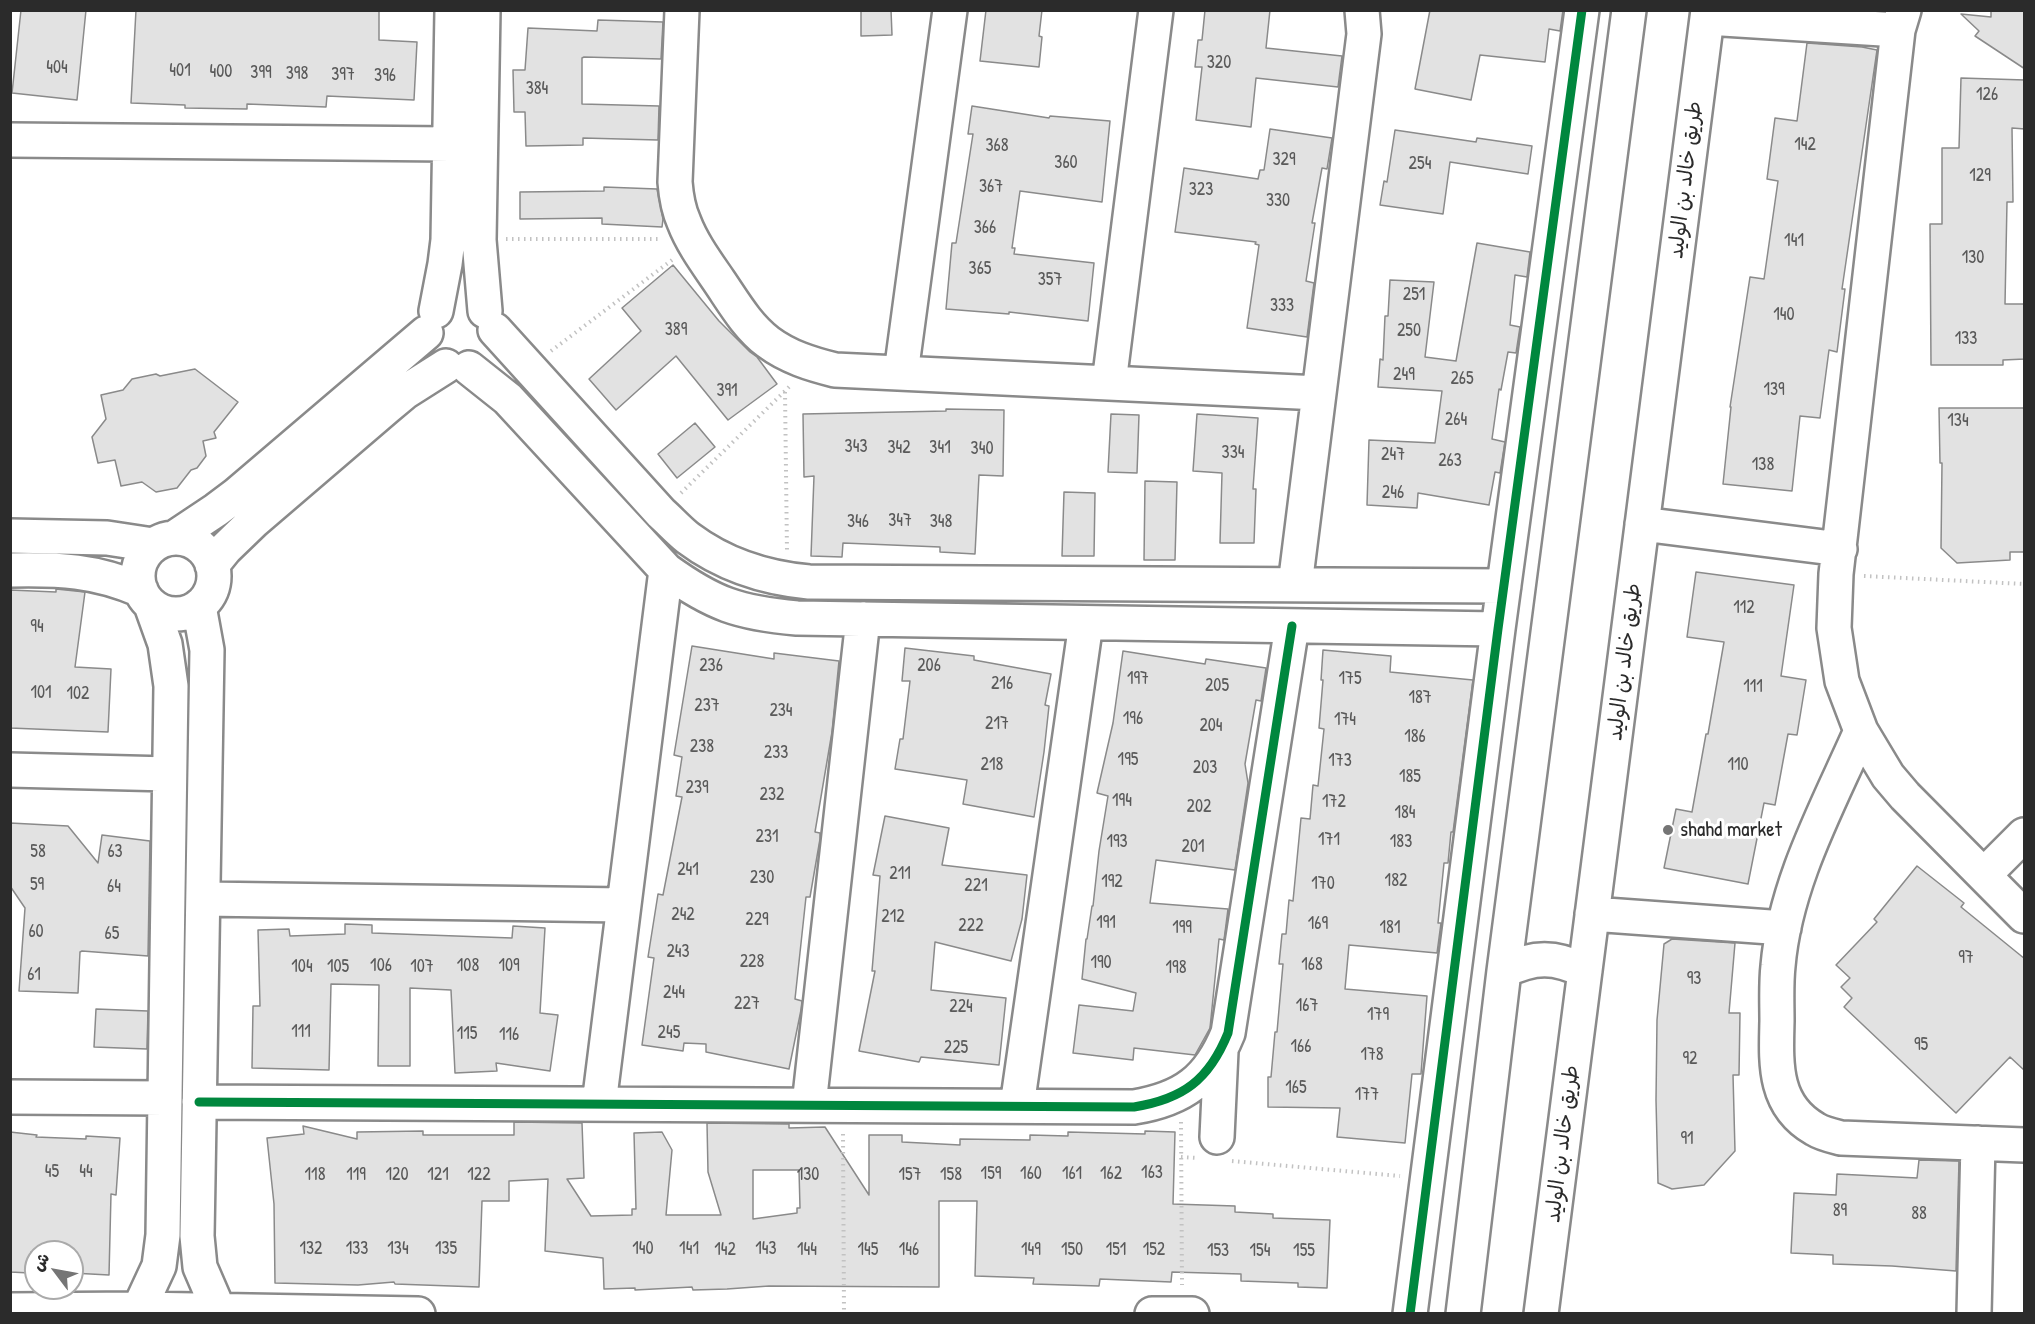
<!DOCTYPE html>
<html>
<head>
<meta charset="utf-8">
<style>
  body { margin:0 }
  #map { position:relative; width:2035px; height:1324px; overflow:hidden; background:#fff; font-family:"Patrick Hand","Playpen Sans Arabic",sans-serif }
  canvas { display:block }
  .frame { position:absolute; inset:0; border:12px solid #2b2b2b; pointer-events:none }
  .north { position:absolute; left:24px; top:1240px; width:60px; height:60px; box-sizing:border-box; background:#fff; border:2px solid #aaa; border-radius:50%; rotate:302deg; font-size:16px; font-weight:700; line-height:24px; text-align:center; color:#2b2b2b }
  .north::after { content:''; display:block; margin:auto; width:21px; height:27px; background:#757575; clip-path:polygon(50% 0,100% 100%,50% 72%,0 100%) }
</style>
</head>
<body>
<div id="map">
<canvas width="2035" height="1324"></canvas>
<div class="frame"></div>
<div class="north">ش</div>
</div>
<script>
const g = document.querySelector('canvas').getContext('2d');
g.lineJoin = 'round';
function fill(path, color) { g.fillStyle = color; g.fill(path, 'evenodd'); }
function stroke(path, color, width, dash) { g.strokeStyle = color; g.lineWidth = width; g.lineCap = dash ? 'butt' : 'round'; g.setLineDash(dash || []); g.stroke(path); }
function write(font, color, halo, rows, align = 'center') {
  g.font = font + ' "Patrick Hand","Playpen Sans Arabic",sans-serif'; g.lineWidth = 6; g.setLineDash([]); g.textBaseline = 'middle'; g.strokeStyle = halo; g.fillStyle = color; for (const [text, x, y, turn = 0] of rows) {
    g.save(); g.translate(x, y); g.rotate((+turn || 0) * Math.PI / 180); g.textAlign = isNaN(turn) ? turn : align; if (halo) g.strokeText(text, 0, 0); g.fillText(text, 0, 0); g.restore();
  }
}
const building = new Path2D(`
  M21,10H86L77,100L12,93Z
  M136,10H379V40L417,42L414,100L327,96L326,107L247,104V109L185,108V105L131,103Z
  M861,10H891L892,35L861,36Z
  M986,10H1042L1039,36L1042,37L1039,67L980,61Z
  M1205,10H1270L1266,48L1342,56L1338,87L1256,78L1251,127L1196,120L1202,67H1195L1198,40H1202Z
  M1430,10H1563L1560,31L1549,29L1545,62L1480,55L1471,100L1415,89Z
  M1991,10H2025V69L1975,36L1979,31L1961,14L1991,17Z
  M598,20L663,22L661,59L584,57L582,58V104L659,106L658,140L583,138V145L526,146L525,112H514L513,70H525L528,28L597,31Z
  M1807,43L1862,47L1877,50L1842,289H1845L1837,352L1829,350L1820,418L1800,416L1792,491L1723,484L1731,407H1730L1750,277L1764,279L1778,181L1767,179L1775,118L1797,121Z
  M1961,78L2025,80V129L2012,128L2013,202H2007L2005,304H2025V359L2003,360V365H1931L1930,224H1942V148H1959Z
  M972,106L1049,118L1050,116L1110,121L1102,202L1020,191L1012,248H1015L1014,254L1094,263L1088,321L1009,312V314L946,309L952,243H956L973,134H968Z
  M1270,129L1332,138L1327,169L1322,168L1312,223H1315L1306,281L1314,283L1307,337L1247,328L1259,245L1255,244L1256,242L1175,232L1184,168L1258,179L1260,170H1264Z
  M1395,130L1476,142L1477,138L1532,146L1528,174L1450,162L1443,214L1380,205L1384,181L1387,182Z
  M604,187L657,189L663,219L662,227L602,224V218L520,219V192L604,191Z
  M1477,243L1530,252L1527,277L1515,275L1510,325L1520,327L1516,353L1508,352L1501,390L1499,389L1492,439L1505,442L1500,473L1495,472L1489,505L1418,493L1417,508L1367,505L1369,440L1435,443L1442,391L1378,387L1380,359L1383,360L1385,316H1388L1390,280L1434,282L1425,357L1456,361Z
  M673,265L719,321L750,352L757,357L777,384L728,420L676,356L616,410L589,379L641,331L622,308Z
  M195,369L238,402L214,432L216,438L203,441L206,456L197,468L191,470L177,488L156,492L142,482L121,486L115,460L98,463L92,437L106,419L101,395L123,390L132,379L156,374L160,376Z
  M1939,408H2025V552H2010V560L1957,563L1941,548L1942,463H1940Z
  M946,409L1004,410L1003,476L979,475L975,554L940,552V547L843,543L842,557L811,556L814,476L804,477L803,414L946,411Z
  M1111,414L1139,415L1137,473L1108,472Z
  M1197,414L1258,418L1253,489H1256L1254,543H1220L1222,473L1193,471Z
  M695,423L715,447L677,478L658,454Z
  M1145,481L1177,482L1175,560H1144Z
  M1064,492L1095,493L1094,556H1062Z
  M1696,572L1794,585L1781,676L1806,680L1797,735L1788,734L1775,805L1764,803L1748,884L1664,868L1676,809L1692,812L1706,734H1708L1724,642L1687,637Z
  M56,589L85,592L75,667L111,669L108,732L10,728V590L56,592Z
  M692,646L774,659V653L839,661L832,732L815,832L820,833V839L810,897H806L795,999L802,1001L801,1010L789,1069L706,1052V1044L684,1043L683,1051L642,1045L654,958L648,957L658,894L663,895L682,797L676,796L682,757L674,755Z
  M905,648L974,656V660L1051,674L1045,705L1049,706L1044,752L1034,817L963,804L967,780L895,769L900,739H903L910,681H902Z
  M1323,650L1391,656L1390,672L1473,680L1453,832H1451L1448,863H1444L1438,923H1441L1437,953L1349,945L1345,989L1427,996L1421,1074H1412L1405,1143L1337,1137L1340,1108L1268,1107V1077H1271L1275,1032H1277L1283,964H1279L1282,934H1286L1289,900L1293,901L1301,818L1310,819L1313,785L1318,786L1324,729L1319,728L1323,680H1321Z
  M1123,651L1205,664L1206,659L1266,668L1261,701L1256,700L1245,764L1248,783L1235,870L1156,860L1150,903L1228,909L1224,940L1219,939L1210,1028L1195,1055L1134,1048L1133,1060L1073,1053L1079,1005L1133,1011L1136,993L1082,979L1086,939H1087L1092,906H1093L1099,851L1108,796L1097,793L1113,723Z
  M885,816L949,828L942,865L1027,875L1022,919L1011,961L935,942L931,990L1006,998L999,1065L921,1057L919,1062L859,1051L875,971H872L880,876L873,875Z
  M10,823L68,826L98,863L102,835L150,841L148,956L82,951L80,952L78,993L19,991L25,908L10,886Z
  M1917,866L1964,903L1961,907L2025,959V1071L2010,1057L1956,1113L1844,1007L1852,998L1841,987L1850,978L1836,965L1877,922L1874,919Z
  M345,924L372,925V933L512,938L513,926L545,928L540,1013L558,1015L550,1071L496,1063L497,1071L455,1073L451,990L410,988V1066H378L379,985L331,984L329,1070L252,1068L253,1006H260L258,930L289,929L290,936L345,934Z
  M1672,939L1735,943L1729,1013H1740L1739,1075H1733L1735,1151L1704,1185L1672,1189L1658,1183L1656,1100L1657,1020L1664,944Z
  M96,1009L148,1011L147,1049L94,1047Z
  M514,1122L582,1123L584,1178L567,1179L591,1216L632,1215V1209H636L634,1133L662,1132L672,1150L666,1215H721L708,1172L707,1123L789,1124V1128L825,1127L869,1195V1135H902V1142L960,1145V1139L1030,1140V1135L1068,1136V1132L1145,1134V1131L1175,1132L1173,1204L1235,1206V1212L1273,1214V1218L1330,1220L1327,1288L1298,1287V1283L1241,1281V1274L1172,1272L1171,1282L1100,1279L1099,1286L1033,1284L1034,1278L975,1276L977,1201H939V1287L769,1286L727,1289L693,1290L692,1287L635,1290V1288L604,1289L603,1258L545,1251L548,1179L509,1181V1201H482L479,1287L395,1284L394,1282L358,1285L275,1283L274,1204L267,1138L304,1134L303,1126L357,1139V1132L423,1131V1135H514ZM753,1170H799L800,1208H797V1213L753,1219Z
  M10,1132L37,1135L36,1137L86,1139V1136L120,1138L116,1195L111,1194L109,1275L72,1273V1252H31L30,1273L10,1272Z
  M1919,1160L1959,1161L1956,1271L1892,1266L1833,1264V1255L1791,1253L1794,1193L1836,1195L1837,1174L1917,1178Z`);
fill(building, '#e2e2e2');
stroke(building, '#8a8a8a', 1.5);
const minor = new Path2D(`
  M483,10L479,240L485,311
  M682,10L675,182C676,195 678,209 684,222C692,243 706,262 719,281C734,303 747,326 768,342C788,357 811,364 835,370L1319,393
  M1904,10L1898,30L1836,574L1834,628L1842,681L1861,731L1888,776L1905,796L2024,916
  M1707,18L1898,30
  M10,140L450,144
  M436,311L445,264L448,240L452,10
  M495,330L661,513C670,521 679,531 688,538C724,565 765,578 809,582L1504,586
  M469,368L508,399L666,570C713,604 739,613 797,618L1498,629
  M901,373L950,10
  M1109,383L1156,10
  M1642,524L1840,549
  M10,536L107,538L153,545
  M174,538L216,510L236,495L426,333
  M138 576a38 38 0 1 1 76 0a38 38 0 1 1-76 0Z
  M212,565L225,549L254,521L387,407L405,392L446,366
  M10,570C60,569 94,570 141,590
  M1295,585L1364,34L1362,10
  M199,606L207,650L197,1236L200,1267L219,1311
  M1861,731C1828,806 1785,883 1778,966C1776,984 1777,1003 1777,1021C1776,1063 1773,1105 1815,1129C1823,1134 1833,1136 1841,1138L2024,1145
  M10,770L169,774
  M1984,875L2024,835
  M203,899L624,905
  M1592,914L1784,928
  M1504,971C1534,956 1555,956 1585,971
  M10,1097L165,1098
  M199,1102L1134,1107C1183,1099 1209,1080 1228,1033L1292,626
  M599,1104L666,570
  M809,1105L863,619
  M1017,1106L1086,623
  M1217,1137L1221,1051
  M139,1309L159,1266L163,1235L171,686L165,644L151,605
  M10,1310L139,1309L418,1314
  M1152,1314H1192
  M1410,1314L1498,629L1582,10
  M1463,1314L1504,971L1629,10
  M1541,1314L1708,10
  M1974,1314L1978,1143`);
stroke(minor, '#8a8a8a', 38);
stroke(new Path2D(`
  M506,239H660
  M551,351L672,260
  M785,392L787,552
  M681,493L791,385
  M1864,576L2024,584
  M1181,1122L1182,1285
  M843,1134L844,1314
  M1181,1157L1197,1158
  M1232,1161L1400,1176`), '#c2c2c2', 4, [1.5, 4.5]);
stroke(minor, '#fff', 33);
stroke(new Path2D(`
  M199,1102L1134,1107C1183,1099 1209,1080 1228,1033L1292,626
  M1410,1314L1498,629L1582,10`), '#00873e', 9);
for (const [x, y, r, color] of [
  [1668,830,6,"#757575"]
]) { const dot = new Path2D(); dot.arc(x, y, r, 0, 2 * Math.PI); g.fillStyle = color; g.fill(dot); stroke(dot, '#fff', 2); }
write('18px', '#595959', null, [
  ["320",1219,63],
  ["404",57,68],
  ["401",180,71],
  ["400",221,72],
  ["399",261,73],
  ["398",297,74],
  ["397",343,75],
  ["396",385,76],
  ["384",537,89],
  ["126",1987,95],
  ["142",1805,145],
  ["368",997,146],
  ["329",1284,160],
  ["360",1066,163],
  ["254",1420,164],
  ["129",1980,176],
  ["367",991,187],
  ["323",1201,190],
  ["330",1278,201],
  ["366",985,228],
  ["141",1794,241],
  ["130",1973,258],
  ["365",980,269],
  ["357",1050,280],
  ["251",1414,295],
  ["333",1282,306],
  ["140",1784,315],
  ["389",676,330],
  ["250",1409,331],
  ["133",1966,339],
  ["249",1404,375],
  ["265",1462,379],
  ["139",1774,390],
  ["391",727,391],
  ["264",1456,420],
  ["134",1958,421],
  ["343",856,447],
  ["342",899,448],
  ["341",940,448],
  ["340",982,449],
  ["334",1233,453],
  ["247",1393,455],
  ["263",1450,461],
  ["138",1763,465],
  ["246",1393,493],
  ["347",900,521],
  ["346",858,522],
  ["348",941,522],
  ["112",1744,608],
  ["94",37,627],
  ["236",711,666],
  ["206",929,666],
  ["197",1138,679],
  ["175",1350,679],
  ["216",1002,684],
  ["205",1217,686],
  ["111",1753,687],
  ["101",41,693],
  ["102",78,694],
  ["187",1420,698],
  ["237",707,706],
  ["234",781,711],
  ["196",1133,719],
  ["174",1345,720],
  ["217",997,724],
  ["204",1211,726],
  ["186",1415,737],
  ["238",702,747],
  ["233",776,753],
  ["195",1128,760],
  ["173",1340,761],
  ["218",992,765],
  ["110",1738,765],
  ["203",1205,768],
  ["185",1410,777],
  ["239",697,788],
  ["232",772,795],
  ["194",1122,801],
  ["172",1334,802],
  ["202",1199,807],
  ["184",1405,813],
  ["231",767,837],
  ["171",1329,840],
  ["193",1117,842],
  ["183",1401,842],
  ["201",1193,847],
  ["58",38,852],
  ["63",115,852],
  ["241",688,870],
  ["211",900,874],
  ["230",762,878],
  ["182",1396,881],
  ["192",1112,882],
  ["170",1323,884],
  ["59",37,885],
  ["221",976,886],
  ["64",114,887],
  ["242",683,915],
  ["212",893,917],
  ["229",757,920],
  ["191",1106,923],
  ["169",1318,924],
  ["222",971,926],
  ["199",1182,928],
  ["181",1390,928],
  ["60",36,932],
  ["65",112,934],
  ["243",678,952],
  ["97",1966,958],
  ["228",752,962],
  ["190",1101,963],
  ["168",1312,965],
  ["106",381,966],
  ["108",468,966],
  ["109",509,966],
  ["104",302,967],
  ["105",338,967],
  ["107",422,967],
  ["198",1176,968],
  ["61",34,975],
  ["93",1694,979],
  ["244",674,993],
  ["227",747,1004],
  ["167",1307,1006],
  ["224",961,1007],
  ["179",1378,1015],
  ["111",301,1032],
  ["245",669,1033],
  ["115",467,1034],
  ["116",509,1035],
  ["95",1921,1045],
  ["166",1301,1047],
  ["225",956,1048],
  ["178",1372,1055],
  ["92",1690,1059],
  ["165",1296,1088],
  ["177",1367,1095],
  ["91",1687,1139],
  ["45",52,1172],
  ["44",86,1172],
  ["163",1152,1173],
  ["159",991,1174],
  ["160",1031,1174],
  ["161",1072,1174],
  ["162",1111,1174],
  ["118",315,1175],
  ["119",356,1175],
  ["120",397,1175],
  ["121",438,1175],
  ["122",479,1175],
  ["130",808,1175],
  ["157",910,1175],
  ["158",951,1175],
  ["89",1840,1211],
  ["88",1919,1214],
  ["132",311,1249],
  ["133",357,1249],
  ["134",398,1249],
  ["135",446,1249],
  ["140",643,1249],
  ["141",689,1249],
  ["143",766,1249],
  ["142",725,1250],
  ["144",807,1250],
  ["145",868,1250],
  ["146",909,1250],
  ["149",1031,1250],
  ["150",1072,1250],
  ["151",1116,1250],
  ["152",1154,1250],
  ["153",1218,1251],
  ["154",1260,1251],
  ["155",1304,1251]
]);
write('21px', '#2b2b2b', '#fff', [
  ["طريق خالد بن الوليد",1686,180,-83],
  ["طريق خالد بن الوليد",1625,662,-83],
  ["طريق خالد بن الوليد",1563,1144,-83]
]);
write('21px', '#2b2b2b', '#fff', [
  ["shahd market",1680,830]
], 'left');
</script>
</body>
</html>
